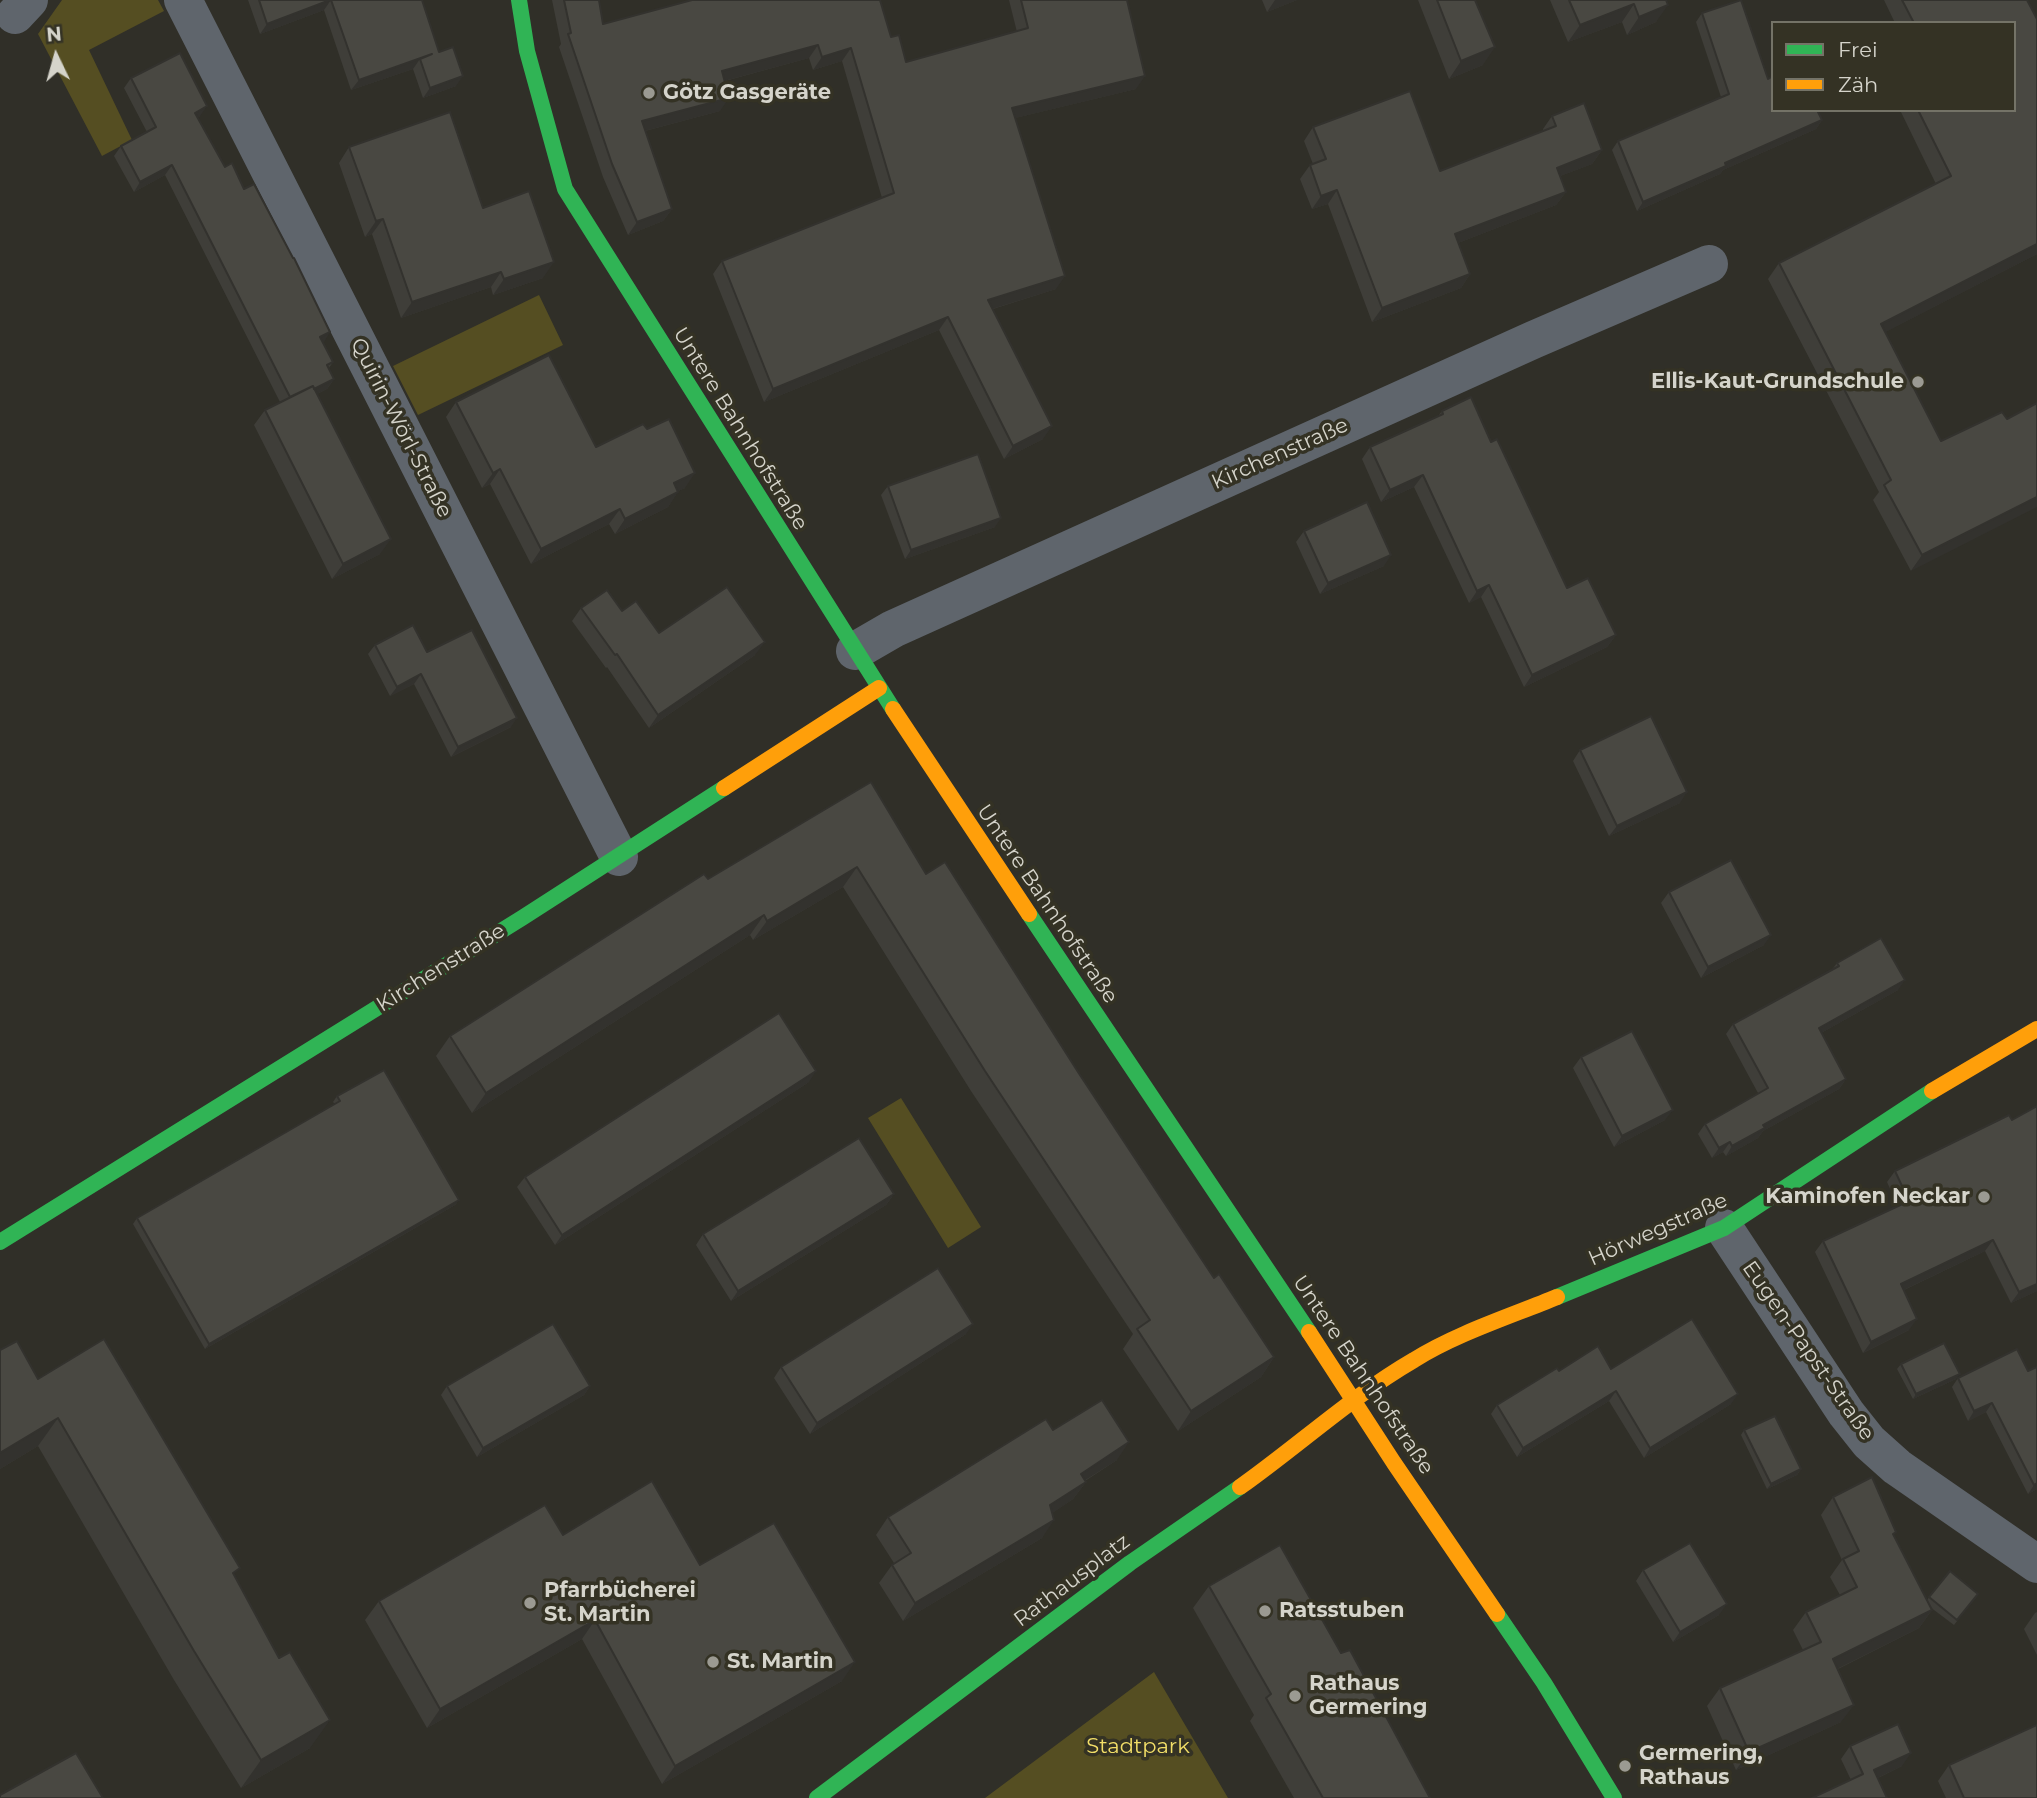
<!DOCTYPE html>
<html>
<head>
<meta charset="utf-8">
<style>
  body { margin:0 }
  #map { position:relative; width:2037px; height:1798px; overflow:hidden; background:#302f28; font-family:Montserrat,sans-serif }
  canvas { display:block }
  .legend { position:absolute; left:1771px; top:21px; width:245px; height:91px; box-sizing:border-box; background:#343224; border:2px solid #747367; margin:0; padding:9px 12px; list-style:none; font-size:21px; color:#d5d4cb }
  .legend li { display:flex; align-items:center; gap:14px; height:35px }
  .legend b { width:35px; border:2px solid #747367 }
  .north { position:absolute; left:21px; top:21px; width:70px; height:70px; -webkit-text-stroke:5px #343224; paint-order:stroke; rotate:355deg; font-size:19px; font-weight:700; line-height:28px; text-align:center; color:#d5d4cb }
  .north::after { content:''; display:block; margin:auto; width:24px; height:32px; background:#d5d4cb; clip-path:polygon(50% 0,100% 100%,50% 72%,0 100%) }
</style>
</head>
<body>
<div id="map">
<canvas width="2037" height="1798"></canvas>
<ul class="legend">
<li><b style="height:9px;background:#30b455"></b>Frei</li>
<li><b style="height:9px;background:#ff9f0a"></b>Zäh</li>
</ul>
<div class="north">N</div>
</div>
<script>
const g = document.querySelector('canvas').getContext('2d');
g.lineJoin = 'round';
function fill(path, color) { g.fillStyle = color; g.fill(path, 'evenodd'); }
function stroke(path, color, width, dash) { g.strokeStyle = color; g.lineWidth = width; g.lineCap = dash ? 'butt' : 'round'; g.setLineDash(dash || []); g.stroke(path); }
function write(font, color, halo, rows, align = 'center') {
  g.font = font + ' Montserrat,sans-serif'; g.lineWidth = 7; g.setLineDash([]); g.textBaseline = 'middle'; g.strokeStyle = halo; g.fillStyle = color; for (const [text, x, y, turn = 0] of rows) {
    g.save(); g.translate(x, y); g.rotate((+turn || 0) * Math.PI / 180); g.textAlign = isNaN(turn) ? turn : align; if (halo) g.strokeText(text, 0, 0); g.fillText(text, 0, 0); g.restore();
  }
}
fill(new Path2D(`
  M62,0H158L164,11L89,50L132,140L102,156L38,34Z
  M539,295L563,345L418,415L393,366Z
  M901,1098L981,1227L948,1248L868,1118Z
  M1154,1672L1228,1798H985Z`), '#554e22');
stroke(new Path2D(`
  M183,0L619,857
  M15,15L29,0
  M855,651L893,629L1533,340L1709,264
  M1724,1228L1846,1413L1869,1442L1897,1467L2037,1564`), '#5f656c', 38);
stroke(new Path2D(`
  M519,0L527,51L565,189L893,709
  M1029,914L1309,1332
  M0,1242L522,918L724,788
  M1557,1297L1724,1228L1932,1091
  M1497,1614L1544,1683L1614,1798
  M817,1798L1130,1563L1240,1487`), '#30b455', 16);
stroke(new Path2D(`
  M893,709L1029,914
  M724,788L879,688
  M1932,1091L2037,1029
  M1309,1332L1394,1463L1497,1614
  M1240,1487C1298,1446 1352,1396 1414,1360C1455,1334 1511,1316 1557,1297`), '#ff9f0a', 16);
fill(new Path2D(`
  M248,0H422L439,52L456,86L423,98L413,69L351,90L324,10L260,34Z
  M552,0H599L603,24L891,37L906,62L1017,32L1009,0H1127L1136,89L1015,118L1056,289L993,309L1043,439L1004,459L939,330L764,402L713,274L722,261L882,198L842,61L813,70L809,58L725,81L720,111L645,131L672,209L663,221L628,235L603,177L559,47L561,44Z
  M1262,0H1297L1267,12Z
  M1418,0H1475L1483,65L1449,79Z
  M1550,0H1666L1656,22L1627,35L1622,22L1568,42Z
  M1884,0H2027L2037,19V254L1885,332L1941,441L2007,419L2037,403L1911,571L1873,500L1879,492L1768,279L1779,263L1936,184L1900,110H2014V23H1895Z
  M1702,13L1768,79L1822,120L1816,129L1723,170L1720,174L1637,211L1612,150L1618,141L1721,97L1696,22Z
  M131,78L200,116L197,118L225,167L244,189L324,342H322L333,362L329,368L334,379L327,389L317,394L380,554L332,579L254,425L265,410L280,402L165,175L134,192L114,156L121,146L147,132L124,88Z
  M1552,116L1602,150L1592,164L1560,176L1566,192L1556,205L1458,243L1470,274L1461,288L1372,322L1328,204L1312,209L1300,179L1310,165L1313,164L1304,141L1313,127L1440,171L1543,131V129Z
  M349,147L483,208L543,278L493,295L491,287L401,318L372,234L365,237L339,163Z
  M456,402L596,447L685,488L678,491L668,507L615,534L609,524L531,564L490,484L482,488L446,417Z
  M1442,411L1491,442L1567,588L1616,635L1607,647L1524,687L1481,597L1469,603L1414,487L1381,502L1362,459L1370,447L1438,416Z
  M888,486L995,527L905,559L881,495Z
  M1304,531L1384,566L1320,594L1296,542Z
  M581,608L622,611L659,633L755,655L649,728L607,667L606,668L572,621Z
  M375,645L427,652L511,727L451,757L414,684L390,696L368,654Z
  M1580,750L1680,803L1609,836L1573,761Z
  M871,782L926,874L1078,1072L1214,1278L1274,1357L1261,1377L1178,1431L1123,1349L1133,1334L971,1091L843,887L753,940L750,935L472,1113L436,1056L450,1036L708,879Z
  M1669,892L1764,945L1701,978L1661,903Z
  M1837,963L1898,990L1821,1033L1846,1079L1839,1089L1763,1131L1758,1138L1726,1156L1723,1152L1712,1158L1698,1134L1705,1124L1758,1093L1726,1034L1733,1024L1831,971Z
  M1581,1057L1665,1120L1614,1147L1573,1068Z
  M809,1082L555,1245L517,1187L525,1177Z
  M337,1096L459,1200L455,1205L205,1349L133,1224L137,1218L335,1104L333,1102Z
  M2009,1115L2037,1291L2011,1303L1985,1251L1904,1290L1909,1330L1863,1353L1815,1252L1823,1241L1898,1206L1887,1182L1895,1171Z
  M894,1194L886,1205L731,1301L696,1245L703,1234Z
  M966,1334L810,1434L774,1378L781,1367Z
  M0,1350L38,1379L235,1576L310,1748L241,1788L174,1680L38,1446L0,1469Z
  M1901,1364L1956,1379L1913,1399L1897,1369Z
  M1611,1369L1731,1404L1644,1458L1609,1401L1517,1457L1491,1414L1497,1405L1559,1371Z
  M2028,1371L2037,1489L2028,1494L1986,1412L1968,1421L1952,1387L1958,1378Z
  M447,1386H590L584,1395L477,1457L441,1395Z
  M1053,1430L1117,1460L1085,1481L1086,1482L1073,1499L1052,1513L1042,1538L903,1621L879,1583L892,1565L894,1563L876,1535L888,1517Z
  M1744,1430L1801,1469L1797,1475L1767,1489L1741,1435Z
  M1833,1497L1894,1535L1927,1600L1950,1571L1978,1594L1954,1625L1930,1607L1932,1610L1919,1628L1838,1669L1841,1722L1736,1770L1707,1706L1720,1688L1803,1650L1793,1630L1806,1612L1840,1595L1830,1577L1842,1560L1821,1515Z
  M563,1535L700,1565L842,1681L662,1784L582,1639L427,1728L365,1620L379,1601Z
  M1643,1570L1719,1615L1673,1642L1636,1581Z
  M1209,1586L1341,1653L1430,1798H1294L1250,1721L1254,1715L1193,1608Z
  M2037,1612V1655L2024,1629L2035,1613Z
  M1850,1746L1902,1766L1878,1778L1851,1780L1841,1759Z
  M1949,1765L2037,1798H1946L1938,1781Z`), '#3f3e39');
fill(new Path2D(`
  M331,0L324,10L260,34L267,24Z
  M1275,0H1297L1267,12Z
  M1634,4L1622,22L1568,42L1580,25Z
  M1668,5L1656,22L1627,35L1639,17Z
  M818,45L809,58L713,84L722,71Z
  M1495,47L1483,65L1449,79L1461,61Z
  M851,48L842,61L813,70L822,57Z
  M432,54L420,59L413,69L351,90L359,80Z
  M463,76L456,86L423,98L430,88Z
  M1145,76L1136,89L1003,121L1012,108Z
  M729,98L720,111L633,134L642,121Z
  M207,106L200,116L188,123L195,113Z
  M1822,120L1816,129L1723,170L1720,174L1637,211L1643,202L1725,163Z
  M1602,150L1592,164L1547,181L1557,168Z
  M172,165L165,175L134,192L140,182Z
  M1337,190L1328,204L1312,209L1321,196Z
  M1566,192L1556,205L1445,248L1455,234Z
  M672,209L663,221L628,235L637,222Z
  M383,219L372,234L365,237L376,221Z
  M2037,244V254L1870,340L1881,324Z
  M554,262L543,278L493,295L504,279Z
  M501,272L491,287L401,318L412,302Z
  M1470,274L1461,288L1372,322L1382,308Z
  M1065,276L1056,289L979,313L988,300Z
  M948,317L939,330L764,402L773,389Z
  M330,332L324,342L313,347L320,337Z
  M334,379L327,389L284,410L291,400Z
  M1052,426L1043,439L1004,459L1013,446Z
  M500,469L490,484L482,488L493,473Z
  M695,473L685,488L663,498L674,483Z
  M1423,475L1414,487L1381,502L1390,490Z
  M678,492L668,507L615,534L625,519Z
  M2037,497V507L1911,571L1922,555Z
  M620,509L609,524L531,564L541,549Z
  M1001,518L995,527L905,559L911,550Z
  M391,539L380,554L332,579L343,564Z
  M1391,555L1384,566L1320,594L1328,583Z
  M1489,585L1481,597L1469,603L1477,591Z
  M1616,635L1607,647L1524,687L1532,675Z
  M765,642L755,655L649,728L658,715Z
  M421,674L414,684L390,696L397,687Z
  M517,718L511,727L451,757L458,747Z
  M1687,792L1680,803L1609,836L1617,826Z
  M857,867L843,887L753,940L767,921Z
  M764,915L750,935L472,1113L486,1093Z
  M1771,935L1764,945L1701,978L1708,967Z
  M1905,980L1898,990L1812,1038L1819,1028Z
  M816,1071L809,1082L555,1245L562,1235Z
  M1846,1079L1839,1089L1763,1131L1758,1138L1726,1156L1732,1146L1763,1125Z
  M1673,1110L1665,1120L1614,1147L1622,1136Z
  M1730,1142L1723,1152L1712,1158L1719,1148Z
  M894,1194L886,1205L731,1301L738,1291Z
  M459,1200L455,1205L205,1349L209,1344Z
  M1993,1240L1985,1251L1893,1295L1901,1284Z
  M2037,1284V1291L2011,1303L2019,1292Z
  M1917,1319L1909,1330L1863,1353L1871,1342Z
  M973,1324L966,1334L810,1434L817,1423Z
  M1274,1357L1261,1377L1178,1431L1191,1411Z
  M1960,1374L1956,1379L1913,1399L1916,1394Z
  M590,1386L584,1395L477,1457L483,1448Z
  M1616,1391L1609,1401L1517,1457L1523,1448Z
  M1738,1394L1731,1404L1644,1458L1650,1448Z
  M1992,1403L1986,1412L1968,1421L1974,1411Z
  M58,1418L38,1446L0,1469V1453Z
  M1129,1442L1117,1460L1068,1491L1081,1474Z
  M1801,1469L1797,1475L1767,1489L1771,1484Z
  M1086,1482L1073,1499L1038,1523L1050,1505Z
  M2037,1483V1489L2028,1494L2034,1485Z
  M1054,1520L1042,1538L903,1621L915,1603Z
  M1727,1604L1719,1615L1673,1642L1680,1632Z
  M1932,1610L1919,1628L1821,1677L1833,1659Z
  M595,1620L582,1639L427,1728L440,1709Z
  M855,1662L842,1681L662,1784L675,1766Z
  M1854,1705L1841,1722L1736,1770L1749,1752Z
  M330,1720L310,1748L241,1788L261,1760Z
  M1911,1753L1902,1766L1865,1784L1874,1770Z`), '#33322e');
const building = new Path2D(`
  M259,0H330L267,24Z
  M331,0H422L439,52L453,47L463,76L430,88L420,59L432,54L359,80Z
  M564,0H599L603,24L692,0H880L891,37L899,35L906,62L1028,28L1021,0H1127L1145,76L1012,108L1065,276L988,300L1052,426L1013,446L948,317L773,389L722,261L894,193L851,48L822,57L818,45L722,71L729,98L642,121L672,209L637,222L612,164L568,34L571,33Z
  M1437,0H1475L1495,47L1461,61Z
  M1569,0H1666L1668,5L1639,17L1634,4L1580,25Z
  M1741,0L1768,79L1773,76V110H1817L1822,120L1725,163L1726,166L1643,202L1618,141L1729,94L1702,13Z
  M1902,0H2027L2037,19V244L1881,324L1941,441L2002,412L2007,419L2037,403V497L1922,555L1884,485L1891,480L1779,263L1951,176L1918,110H2014V23H1914Z
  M180,53L207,106L195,113L225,167L232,163L244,189L254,184L293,258H294L330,332L320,337L333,362L327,365L334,379L314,389L313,386L290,397L172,165L140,182L121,146L156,127L131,78Z
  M1410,91L1440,171L1556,126L1552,116L1584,103L1602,150L1557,168L1566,192L1455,234L1470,274L1382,308L1337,190L1321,196L1310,165L1326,159L1313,127Z
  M450,112L483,208L529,191L554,262L504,279L501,272L412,302L383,219L376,221L349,147Z
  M549,355L596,447L643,424L647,429L669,419L695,473L674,483L678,492L625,519L620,509L541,549L500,469L493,473L456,402Z
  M313,386L391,539L343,564L265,410Z
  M1471,397L1491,442L1497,439L1567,588L1588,578L1616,635L1532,675L1489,585L1477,591L1423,475L1390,490L1370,447L1443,414L1442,411Z
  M978,454L1001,518L911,550L888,486Z
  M1367,502L1391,555L1328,583L1304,531Z
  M727,587L765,642L658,715L617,654L615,655L581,608L607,590L622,611L636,601L659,633Z
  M413,625L427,652L472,630L517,718L458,747L421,674L397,687L375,645Z
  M1651,716L1687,792L1617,826L1580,750Z
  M871,782L926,874L945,862L1078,1072L1214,1278L1219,1274L1274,1357L1191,1411L1137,1329L1150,1320L985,1071L857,867L767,921L764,915L486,1093L450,1036L704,874L708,879Z
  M1731,860L1771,935L1708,967L1669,892Z
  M1881,938L1905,980L1819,1028L1846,1079L1763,1125L1765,1128L1732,1146L1730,1142L1719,1148L1705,1124L1768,1088L1733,1024L1839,966L1837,963Z
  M779,1013L816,1071L562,1235L525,1177Z
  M1632,1031L1673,1110L1622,1136L1581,1057Z
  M384,1070L459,1200L209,1344L137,1218L340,1101L337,1096Z
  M2037,1106V1284L2019,1292L1993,1240L1901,1284L1917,1319L1871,1342L1823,1241L1909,1201L1895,1171L2009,1115L2012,1120Z
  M859,1138L894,1194L738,1291L703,1234Z
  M938,1268L973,1324L817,1423L781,1367Z
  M1692,1319L1738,1394L1650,1448L1616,1391L1523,1448L1497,1405L1557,1368L1559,1371L1598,1346L1611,1369Z
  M553,1324L590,1386L483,1448L447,1386Z
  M104,1339L240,1568L233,1573L279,1658L290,1652L330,1720L261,1760L194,1651L58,1418L0,1453V1350L17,1341L38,1379Z
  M1944,1343L1960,1374L1916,1394L1901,1364Z
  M2017,1349L2028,1371L2037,1367V1483L2034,1485L1992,1403L1974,1411L1958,1378Z
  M1102,1400L1129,1442L1081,1474L1086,1482L1050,1505L1054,1520L915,1603L892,1565L911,1553L888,1517L1046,1419L1053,1430Z
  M1775,1416L1801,1469L1771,1484L1744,1430Z
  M1872,1477L1896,1532L1893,1534L1932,1610L1833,1659L1854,1705L1749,1752L1720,1688L1821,1642L1806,1612L1857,1587L1843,1559L1859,1551L1833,1497Z
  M652,1481L700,1565L774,1523L855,1662L675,1766L595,1620L440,1709L379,1601L545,1505L563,1535Z
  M1690,1543L1727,1604L1680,1632L1643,1570Z
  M1280,1545L1341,1653L1350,1650L1430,1798H1323L1266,1698L1271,1694L1209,1586Z
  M1950,1571L1978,1594L1957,1620L1929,1597Z
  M1898,1724L1911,1753L1874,1770L1887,1798H1812L1863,1774L1850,1746Z
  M2037,1725V1798H1964L1949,1765Z
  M76,1753L103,1798H0V1795Z`);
fill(building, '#494842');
stroke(building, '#33322e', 2);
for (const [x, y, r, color] of [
  [649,93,7,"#9b9a92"],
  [1918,382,7,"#9b9a92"],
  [1984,1197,7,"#9b9a92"],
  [530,1603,7,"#9b9a92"],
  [1265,1611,7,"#9b9a92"],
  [713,1662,7,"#9b9a92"],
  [1295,1696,7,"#9b9a92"],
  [1625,1766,7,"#9b9a92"]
]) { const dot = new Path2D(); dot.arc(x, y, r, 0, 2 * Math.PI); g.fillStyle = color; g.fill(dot); stroke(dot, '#343224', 2.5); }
write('bold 21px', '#d5d4cb', '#343224', [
  ["Götz Gasgeräte",663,93],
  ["Ellis-Kaut-Grundschule",1904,382,"right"],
  ["Kaminofen Neckar",1970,1197,"right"],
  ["Pfarrbücherei",544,1591],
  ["St. Martin",544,1615],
  ["Ratsstuben",1279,1611],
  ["St. Martin",727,1662],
  ["Rathaus",1309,1684],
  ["Germering",1309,1708],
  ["Germering,",1639,1754],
  ["Rathaus",1639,1778]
], 'left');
write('21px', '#d5d4cb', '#343224', [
  ["Quirin-Wörl-Straße",401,428,63],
  ["Untere Bahnhofstraße",740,429,58],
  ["Kirchenstraße",1280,454,-24],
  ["Untere Bahnhofstraße",1047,904,56],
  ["Kirchenstraße",441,968,-32],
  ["Hörwegstraße",1658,1230,-24],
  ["Eugen-Papst-Straße",1808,1351,55],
  ["Untere Bahnhofstraße",1363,1375,56],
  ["Rathausplatz",1072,1581,-37]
]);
write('21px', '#f3df68', '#343224', [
  ["Stadtpark",1138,1747]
]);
</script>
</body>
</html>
